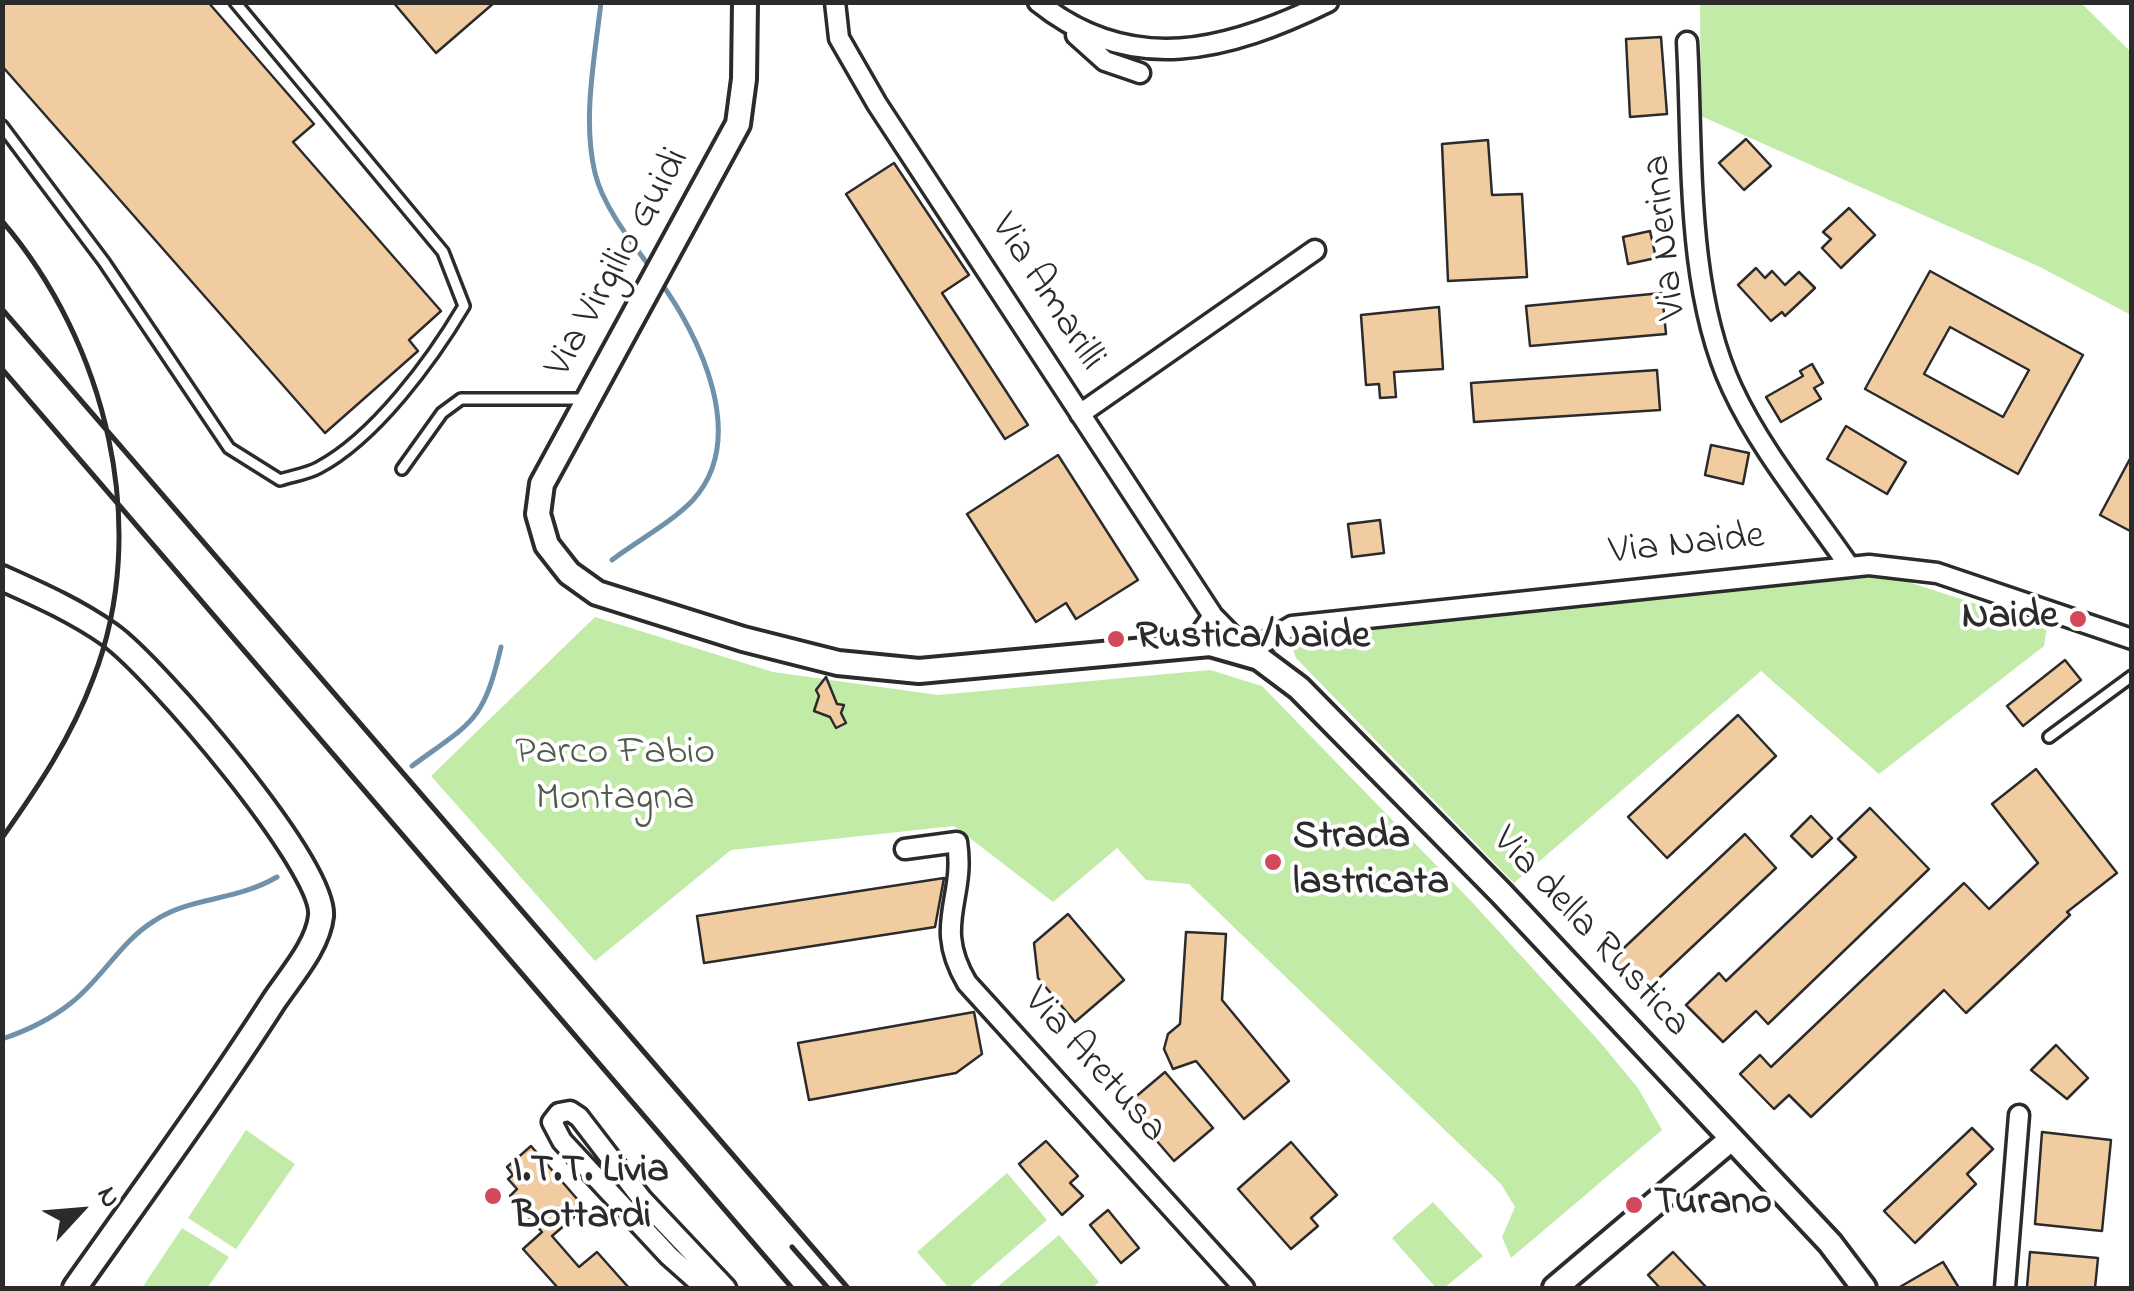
<!DOCTYPE html>
<html>
<head>
<meta charset="utf-8">
<style>
  body { margin:0 }
  #map { position:relative; width:2134px; height:1291px; overflow:hidden; background:#fff; font-family:"Indie Flower",sans-serif }
  canvas { display:block }
  .frame { position:absolute; inset:0; border:5px solid #2b2b2b; pointer-events:none }
  .north { position:absolute; left:30px; top:1161px; width:100px; height:100px; -webkit-text-stroke:8px #fff; paint-order:stroke; rotate:64deg; font-size:28px; font-weight:700; line-height:40px; text-align:center; color:#2b2b2b }
  .north::after { content:''; display:block; margin:auto; width:35px; height:45px; background:#2b2b2b; clip-path:polygon(50% 0,100% 100%,50% 72%,0 100%) }
</style>
</head>
<body>
<div id="map">
<canvas width="2134" height="1291"></canvas>
<div class="frame"></div>
<div class="north">N</div>
</div>
<script>
const g = document.querySelector('canvas').getContext('2d');
g.lineJoin = 'round';
function fill(path, color) { g.fillStyle = color; g.fill(path, 'evenodd'); }
function stroke(path, color, width, dash) { g.strokeStyle = color; g.lineWidth = width; g.lineCap = dash ? 'butt' : 'round'; g.setLineDash(dash || []); g.stroke(path); }
function write(font, color, halo, rows, align = 'center') {
  g.font = font + ' "Indie Flower",sans-serif'; g.lineWidth = 8; g.setLineDash([]); g.textBaseline = 'middle'; g.strokeStyle = halo; g.fillStyle = color; for (const [text, x, y, turn = 0] of rows) {
    g.save(); g.translate(x, y); g.rotate((+turn || 0) * Math.PI / 180); g.textAlign = isNaN(turn) ? turn : align; if (halo) g.strokeText(text, 0, 0); g.fillText(text, 0, 0); g.restore();
  }
}
fill(new Path2D(`
  M1700,3H2081L2131,52V315L2040,267L1701,116Z
  M1893,577L2047,627L2044,646L1879,774L1761,671L1514,883L1296,658L1292,647L1327,636C1514,614 1704,581 1893,577Z
  M595,617L773,672L938,695L1210,670L1262,686L1471,901L1599,1041L1638,1088L1662,1130L1511,1258L1502,1237L1515,1207L1501,1184L1189,884L1146,880L1117,848L1053,902L954,826L731,850L595,961L431,776Z
  M246,1130L295,1164L236,1249L188,1218Z
  M1007,1173L1047,1220L968,1288H949L917,1252Z
  M1433,1202L1483,1256L1444,1288H1436L1392,1238Z
  M182,1228L229,1257L207,1288H142Z
  M1059,1235L1099,1282L1092,1288H996Z`), '#c2eba7');
stroke(new Path2D(`
  M601,2C595,56 582,119 595,173C603,206 630,240 650,267
  M612,560C637,541 671,523 693,500C749,438 700,336 659,280
  M412,766C473,721 483,723 501,647
  M2,1039C26,1031 51,1019 71,1003C102,979 120,942 154,921C192,896 234,902 277,877`), '#6f91a9', 5);
const building = new Path2D(`
  M2,2H208L314,124L293,142L441,311L409,340L418,351L325,433L2,66Z
  M393,2H495L436,53Z
  M1661,37L1667,114L1630,117L1626,39Z
  M1746,139L1771,166L1744,190L1719,163Z
  M1488,140L1492,195L1522,194L1527,277L1448,281L1442,144Z
  M894,163L969,275L942,293L1028,425L1005,439L846,194Z
  M1849,208L1875,235L1841,268L1822,248L1831,239L1823,232Z
  M1650,231L1656,258L1628,264L1623,237Z
  M1756,268L1765,278L1772,271L1785,285L1799,272L1815,288L1785,316L1782,312L1771,321L1738,285Z
  M1930,271L2083,355L2018,474L1865,389ZM1950,327L2029,370L2003,417L1924,374Z
  M1662,293L1666,334L1530,346L1526,306Z
  M1439,307L1443,369L1394,372L1396,397L1380,398L1379,384L1366,385L1361,315Z
  M1812,364L1823,383L1814,388L1821,399L1781,422L1766,397L1803,376L1800,371Z
  M1657,370L1660,410L1474,422L1471,383Z
  M1846,426L1906,462L1887,494L1827,459Z
  M1711,445L1749,453L1743,484L1705,475Z
  M1058,455L1138,580L1076,619L1066,603L1036,622L967,514Z
  M2132,455V532L2100,515Z
  M1380,520L1384,553L1352,557L1348,524Z
  M2065,660L2081,680L2023,726L2007,706Z
  M826,677L837,704L844,705L841,713L846,723L836,728L830,717L814,711L819,696L816,690Z
  M1738,715L1776,756L1667,858L1628,817Z
  M2036,769L2117,873L2067,912L2070,915L1966,1013L1944,990L1811,1117L1789,1095L1774,1109L1740,1074L1760,1055L1771,1067L1964,883L1989,909L2038,863L1992,804Z
  M1870,808L1929,869L1768,1024L1756,1011L1723,1042L1686,1005L1719,973L1726,981L1856,857L1838,839Z
  M1811,816L1832,838L1812,857L1791,836Z
  M1745,834L1776,868L1641,995L1610,961Z
  M944,878L935,927L704,963L697,916Z
  M1068,914L1124,980L1075,1022L1038,978L1034,943Z
  M1186,932L1226,934L1222,1000L1289,1081L1244,1119L1196,1061L1173,1069L1164,1049L1168,1034L1180,1024Z
  M974,1012L982,1054L956,1073L809,1100L798,1043Z
  M2056,1045L2088,1078L2067,1099L2031,1070Z
  M1165,1072L1213,1128L1174,1161L1126,1105Z
  M1972,1128L1993,1149L1967,1174L1976,1184L1915,1243L1884,1211Z
  M2042,1132L2111,1140L2102,1231L2035,1224Z
  M1046,1141L1078,1176L1070,1183L1083,1196L1062,1215L1019,1164Z
  M1291,1142L1337,1195L1311,1218L1318,1226L1291,1249L1238,1189Z
  M531,1146L585,1208L552,1236L579,1267L597,1252L629,1288H558L523,1249L542,1232L510,1196L517,1189L508,1179L513,1175L507,1167Z
  M1108,1210L1139,1248L1121,1263L1090,1225Z
  M1673,1252L1707,1288H1660L1648,1275Z
  M2030,1252L2098,1258L2095,1288L2027,1287Z
  M1943,1262L1959,1288H1898Z`);
fill(building, '#f1cca1');
stroke(building, '#2b2b2b', 2.5);
const service = new Path2D(`
  M2,126L104,262L229,448L280,480C292,476 307,474 318,468C375,438 432,360 464,306L443,252L235,2
  M402,469L442,413L461,399H584
  M2049,737L2132,676`);
const minor = new Path2D(`
  M835,2L839,38L877,104L1213,616
  M1038,2C1131,77 1228,51 1328,2
  M1076,35L1105,61L1140,73
  M1687,42C1693,152 1685,287 1732,388C1761,451 1810,509 1849,566
  M1080,414L1315,250
  M1192,645L1213,616L1248,652L1292,626L1869,565L1937,573L2132,639
  M905,849L957,842C966,900 932,924 967,983L1244,1288
  M705,1288L669,1256L562,1141L552,1122L559,1113L570,1111L579,1117L642,1199L726,1288
  M2005,1288L2019,1115`);
const tertiary = new Path2D(`
  M745,2L744,79L738,124L542,484L538,514L547,545L569,573L597,593L743,639L838,663L919,671L1210,644L1259,658L1299,688L1501,893L1830,1243L1864,1288
  M2,578C40,595 76,611 110,635C154,666 326,866 321,916C318,946 290,977 274,1001C211,1099 142,1193 75,1288
  M1555,1288L1730,1140`);
stroke(service, '#2b2b2b', 16);
stroke(minor, '#2b2b2b', 25);
stroke(tertiary, '#2b2b2b', 30);
stroke(service, '#fff', 9);
stroke(minor, '#fff', 18);
stroke(tertiary, '#fff', 22);
stroke(new Path2D(`
  M2,221C106,342 152,528 93,679C71,738 38,787 2,838
  M2,309L848,1288
  M2,369L792,1288
  M792,1247L828,1288`), '#2b2b2b', 5);
for (const [x, y, r, color] of [
  [2078,619,10,"#d1495b"],
  [1116,639,10,"#d1495b"],
  [1273,862,10,"#d1495b"],
  [493,1196,10,"#d1495b"],
  [1634,1205,10,"#d1495b"]
]) { const dot = new Path2D(); dot.arc(x, y, r, 0, 2 * Math.PI); g.fillStyle = color; g.fill(dot); stroke(dot, '#fff', 4); }
write('40px', '#2b2b2b', '#fff', [
  ["Via Nerina",1668,237,-96],
  ["Via Virgilio Guidi",620,264,-61],
  ["Via Amarilli",1045,294,57],
  ["Via Naide",1687,547,-6],
  ["Via della Rustica",1589,934,47],
  ["Via Aretusa",1093,1067,48]
]);
write('bold 40px', '#2b2b2b', '#fff', [
  ["Naide",2058,619,"right"],
  ["Rustica/Naide",1136,639],
  ["Strada",1293,839],
  ["lastricata",1293,885],
  ["I.T.T. Livia",513,1173],
  ["Bottardi",513,1219],
  ["Turano",1654,1205]
], 'left');
write('40px', '#515b4a', '#fff', [
  ["Parco Fabio",615,755],
  ["Montagna",615,801]
]);
</script>
</body>
</html>
